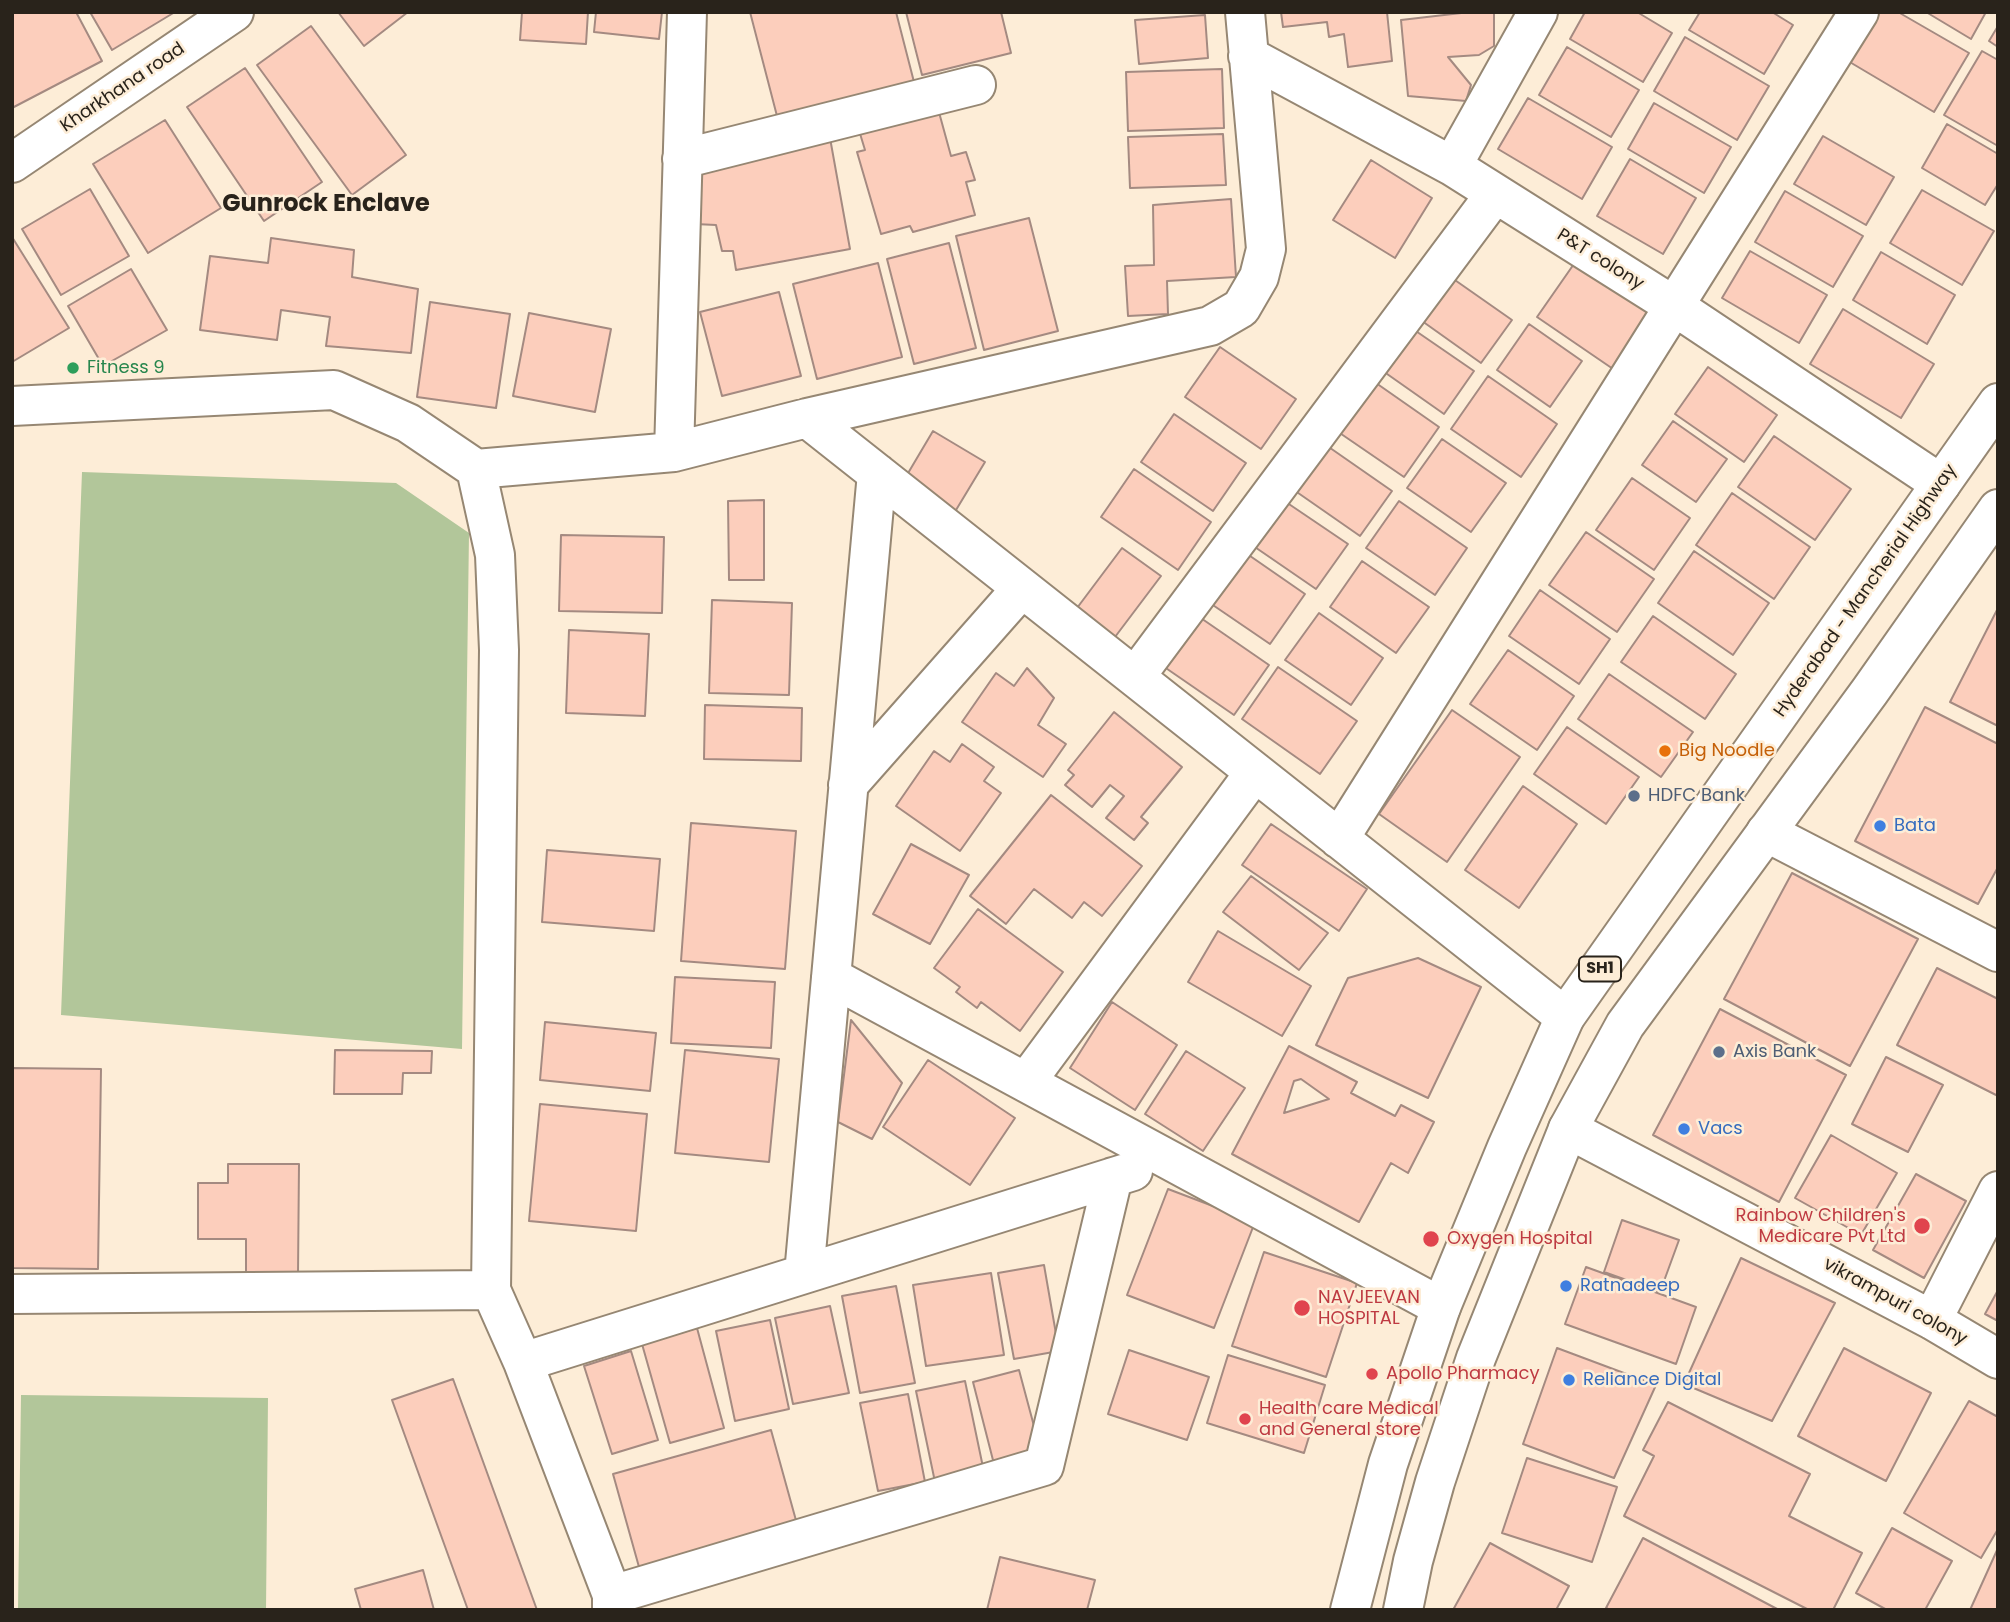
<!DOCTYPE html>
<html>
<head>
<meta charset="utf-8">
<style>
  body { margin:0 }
  #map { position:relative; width:2010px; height:1622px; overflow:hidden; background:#fdedd7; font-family:Poppins,sans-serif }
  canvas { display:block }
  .frame { position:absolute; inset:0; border:14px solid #29231b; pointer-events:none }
</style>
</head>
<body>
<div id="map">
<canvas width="2010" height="1622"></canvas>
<div class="frame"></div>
</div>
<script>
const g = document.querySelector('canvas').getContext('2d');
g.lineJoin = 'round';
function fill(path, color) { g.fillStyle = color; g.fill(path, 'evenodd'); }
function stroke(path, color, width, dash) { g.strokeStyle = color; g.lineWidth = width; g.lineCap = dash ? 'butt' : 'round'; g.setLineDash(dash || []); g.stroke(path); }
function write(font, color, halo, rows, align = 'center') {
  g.font = font + ' Poppins,sans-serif'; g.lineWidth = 5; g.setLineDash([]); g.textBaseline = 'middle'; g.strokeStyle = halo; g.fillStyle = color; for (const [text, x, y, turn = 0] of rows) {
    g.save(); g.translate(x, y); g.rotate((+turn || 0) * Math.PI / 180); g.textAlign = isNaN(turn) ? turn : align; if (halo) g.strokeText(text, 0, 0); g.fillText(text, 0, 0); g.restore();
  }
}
fill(new Path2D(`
  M82,472L396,483L469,533L462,1049L61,1015Z
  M21,1395L268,1398L266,1610H18Z`), '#b2c69a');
const building = new Path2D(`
  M12,12H76L102,61L12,108Z
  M90,12H175L112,50Z
  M338,12H408L364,46Z
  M522,12H588L586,44L520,40Z
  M596,12H662L659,39L594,32Z
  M750,12H896L914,82L777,116Z
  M906,12H1001L1011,53L922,75Z
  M1281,12H1387L1392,61L1348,67L1344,34L1329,37L1327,22L1283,27Z
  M1470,12H1494V46L1479,55L1448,57L1471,85L1466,101L1408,96L1401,20Z
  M1585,12H1637L1672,33L1643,82L1570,39Z
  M1700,12H1772L1793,25L1764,74L1689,30Z
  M1877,12H1898L1969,53L1934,112L1848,61Z
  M1926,12H1986L1971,39Z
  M1205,15L1208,58L1139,64L1135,20Z
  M311,26L406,155L352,195L257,65Z
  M1998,26V47L1989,41Z
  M1685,37L1769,86L1737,140L1654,91Z
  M1567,47L1639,90L1611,137L1539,95Z
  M1982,51L1998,60V146L1944,115Z
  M245,68L322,182L264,221L187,107Z
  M1222,69L1224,128L1128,131L1126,72Z
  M1528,98L1612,147L1582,199L1498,149Z
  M1654,103L1731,147L1704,193L1628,149Z
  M937,105L951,156L966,152L975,180L966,182L975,215L913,232L910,226L881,234L857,152L865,150L858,127Z
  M165,120L221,208L148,253L93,164Z
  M1947,124L1998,154V184L1985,205L1922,168Z
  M1223,134L1226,185L1130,188L1128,137Z
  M1823,136L1894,177L1866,225L1794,184Z
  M830,138L850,249L736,270L733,251H722L716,225L695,224L691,163Z
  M1630,159L1696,198L1663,254L1597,216Z
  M1371,160L1432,198L1395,258L1333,220Z
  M90,189L129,256L61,295L22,229Z
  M1922,190L1994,231L1962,285L1890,243Z
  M1785,191L1863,236L1833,287L1755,242Z
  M1231,199L1236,277L1167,281L1168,314L1128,316L1125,266L1154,265L1153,205Z
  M1029,218L1058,331L984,350L956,236Z
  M12,237L69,328L12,362Z
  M271,238L354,250L352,277L418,289L411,353L326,346L330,317L281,310L277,340L200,330L210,256L268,263Z
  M949,243L976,348L914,364L887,259Z
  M1750,251L1827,295L1799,343L1722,298Z
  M1881,252L1955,295L1927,344L1853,300Z
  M1576,261L1655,316L1616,371L1537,317Z
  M878,263L902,357L817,379L793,284Z
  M131,269L167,330L103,366L68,306Z
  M1452,278L1512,320L1481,363L1422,321Z
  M779,292L801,376L722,396L700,312Z
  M430,302L510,314L496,408L417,397Z
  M1843,309L1934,364L1901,418L1810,364Z
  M529,313L611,329L595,412L513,396Z
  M1529,324L1582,361L1550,407L1497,370Z
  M1410,327L1474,371L1444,414L1380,369Z
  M1220,347L1296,399L1261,449L1185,397Z
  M1708,367L1777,415L1744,462L1675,414Z
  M1366,376L1439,427L1404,477L1331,427Z
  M1488,376L1557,424L1521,477L1451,429Z
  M1174,414L1246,463L1213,511L1141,462Z
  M1673,421L1727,459L1696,502L1642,465Z
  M933,431L985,462L953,515L901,485Z
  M1774,436L1851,489L1815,540L1738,487Z
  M1442,439L1506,483L1471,532L1407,488Z
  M1323,443L1392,491L1360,536L1291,488Z
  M1134,469L1211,522L1178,570L1101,517Z
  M1632,478L1690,518L1654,570L1596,530Z
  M1732,493L1810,547L1774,599L1696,545Z
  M1280,498L1348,544L1316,589L1249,543Z
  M764,500V580H729L728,501Z
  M1399,501L1467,548L1435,595L1366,548Z
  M1586,532L1654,579L1617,632L1549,585Z
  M561,535L664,537L662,613L559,611Z
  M1122,548L1161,576L1115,637L1077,608Z
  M1240,549L1305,594L1270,644L1204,599Z
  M1694,551L1769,603L1733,655L1658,603Z
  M1362,561L1429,607L1396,653L1330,607Z
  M1540,590L1610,639L1579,684L1509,636Z
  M712,600L792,603L789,695L709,693Z
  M1998,608V726L1950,702Z
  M1319,613L1383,658L1351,705L1285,660Z
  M1195,614L1269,665L1234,715L1160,664Z
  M1653,616L1736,674L1705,719L1621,662Z
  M569,630L649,634L645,716L566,713Z
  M1508,650L1574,696L1537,750L1470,704Z
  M1278,667L1357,721L1320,774L1242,719Z
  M1027,668L1054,698L1038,725L1066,744L1043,777L962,722L996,673L1014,686Z
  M1609,674L1693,732L1661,777L1578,719Z
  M705,705L802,708L801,761L704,759Z
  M1925,707L1998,744V867L1978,904L1855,841Z
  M1452,710L1520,757L1447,862L1379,814Z
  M1114,712L1182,767L1141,817L1148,823L1134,840L1106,818L1124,796L1110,785L1092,807L1065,785L1074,775L1068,770Z
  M1567,727L1639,777L1606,824L1534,774Z
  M962,744L994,767L984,781L1001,793L960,851L896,806L934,751L950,762Z
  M1523,786L1577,824L1519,908L1465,870Z
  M1051,795L1142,866L1102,916L1084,902L1072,918L1034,889L1006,924L970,896Z
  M691,823L796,831L785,969L681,961Z
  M1271,824L1367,889L1339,931L1242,865Z
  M911,844L969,875L930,944L873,914Z
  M547,850L660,859L654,931L542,922Z
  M1792,873L1918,939L1850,1066L1724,999Z
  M1251,876L1328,933L1299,970L1223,912Z
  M978,909L1063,972L1020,1031L981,1002L977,1008L956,992L960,987L934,968Z
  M1218,931L1311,986L1282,1036L1188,982Z
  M1418,958L1481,987L1428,1098L1316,1045L1348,978Z
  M1937,968L1998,999V1096L1897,1045Z
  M675,977L775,982L771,1048L671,1043Z
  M1112,1002L1177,1045L1135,1110L1070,1068Z
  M1720,1009L1846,1075L1779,1202L1653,1135Z
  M851,1020L902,1083L872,1139L838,1122Z
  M545,1022L656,1033L650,1091L540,1080Z
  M1289,1046L1357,1082L1351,1093L1395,1116L1401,1105L1434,1122L1408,1173L1391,1163L1359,1222L1232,1154ZM1301,1079L1329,1099L1284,1113L1294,1081Z
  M335,1050L432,1051L431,1073H403L402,1094H334Z
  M685,1050L779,1059L769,1162L675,1153Z
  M1186,1051L1245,1088L1203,1151L1145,1114Z
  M1886,1057L1943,1085L1908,1152L1852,1124Z
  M928,1060L1015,1118L970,1185L883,1127Z
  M12,1068L101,1069L98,1269L12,1268Z
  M540,1104L647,1114L636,1231L529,1221Z
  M1831,1135L1897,1173L1861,1235L1795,1198Z
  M228,1164H299L298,1274H246V1239H198V1183H228Z
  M1916,1174L1966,1201L1924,1278L1873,1250Z
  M1168,1189L1255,1222L1214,1328L1127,1295Z
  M1622,1220L1679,1240L1660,1292L1604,1272Z
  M1264,1252L1357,1283L1326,1377L1232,1346Z
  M1741,1258L1835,1303L1772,1421L1684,1384Z
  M1044,1265L1059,1351L1014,1359L998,1273Z
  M1586,1267L1696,1307L1676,1364L1565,1324Z
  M991,1273L1004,1355L926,1366L913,1285Z
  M896,1286L915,1383L860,1393L842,1296Z
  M1998,1290V1321L1985,1314Z
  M830,1306L849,1393L793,1404L775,1318Z
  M770,1320L789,1409L735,1421L716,1331Z
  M697,1328L724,1428L670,1443L642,1344Z
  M1557,1348L1656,1385L1614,1478L1523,1444Z
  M1844,1348L1931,1393L1886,1481L1798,1436Z
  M1129,1350L1209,1377L1187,1440L1108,1414Z
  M631,1351L658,1440L612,1454L584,1366Z
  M1228,1355L1325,1385L1304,1453L1207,1423Z
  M1019,1370L1042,1456L995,1468L973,1382Z
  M453,1379L537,1610H468L392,1400Z
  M965,1381L984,1472L935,1482L916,1391Z
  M908,1394L925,1482L878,1491L860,1403Z
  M1969,1401L1998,1417V1529L1981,1558L1904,1513Z
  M1668,1402L1810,1474L1789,1516L1862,1553L1833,1610H1809L1624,1516L1654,1456L1643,1450Z
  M771,1430L797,1524L639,1567L613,1474Z
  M1527,1458L1617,1487L1592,1562L1502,1533Z
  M1892,1528L1952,1561L1925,1610H1887L1856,1593Z
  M1643,1538L1779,1610H1610L1606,1608Z
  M1490,1543L1569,1586L1556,1610H1453Z
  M1998,1548V1610H1970Z
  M1000,1557L1095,1580L1087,1610H987Z
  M423,1570L434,1610H361L355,1589Z`);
fill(building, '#fccebc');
stroke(building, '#a48a81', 2);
const minor = new Path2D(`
  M1248,56L1452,166L1674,306L1941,484
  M682,159L976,85
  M12,163L234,12
  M1452,166L1538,12
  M12,406L334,390L408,423L476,469L495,555L499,650L491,1290L523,1362L612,1595V1610
  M807,418L1565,1017
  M674,452L807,418L1210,326L1241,308L1259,277L1266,249L1245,12
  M476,469L674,452L687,12
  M1135,677L1495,194
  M848,785L1022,588
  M1766,832L1998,952
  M1339,839L1859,12
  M831,977L1441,1307
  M1026,1082L1255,772
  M1568,1129L1932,1320L1998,1359
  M804,1274L877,473
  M12,1294L491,1290
  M1932,1320L1998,1191
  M523,1362L1133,1171
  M612,1595L1044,1466L1113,1177`);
const major = new Path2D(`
  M1350,1610L1388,1464L1441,1307L1507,1147L1565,1017L1998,403
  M1403,1610L1413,1561L1435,1482L1476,1358L1568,1129L1625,1025L1870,691L1998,509`);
stroke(minor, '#968773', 42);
stroke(major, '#968773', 42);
stroke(minor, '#fff', 38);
stroke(major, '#fff', 38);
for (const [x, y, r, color] of [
  [73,368,7,"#2e9e5b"],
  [1665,751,7,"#e8710a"],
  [1634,796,7,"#5c6f8a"],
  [1880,826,7,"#3f7fe0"],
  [1719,1052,7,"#5c6f8a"],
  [1684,1129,7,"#3f7fe0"],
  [1922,1226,9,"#e0444e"],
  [1431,1239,9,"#e0444e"],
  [1566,1286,7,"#3f7fe0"],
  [1302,1308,9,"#e0444e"],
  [1372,1374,7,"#e0444e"],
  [1569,1380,7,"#3f7fe0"],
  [1245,1419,7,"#e0444e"]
]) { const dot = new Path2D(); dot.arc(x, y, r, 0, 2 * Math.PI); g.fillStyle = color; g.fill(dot); stroke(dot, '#fdedd7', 2.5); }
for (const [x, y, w] of [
  [1600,969,42]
]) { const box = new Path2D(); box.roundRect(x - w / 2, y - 12.5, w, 25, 5); g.fillStyle = '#fdedd7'; g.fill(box); stroke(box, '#29231b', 2); }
write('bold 16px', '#29231b', null, [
  ["SH1",1600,969]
]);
write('18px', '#29231b', '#fdedd7', [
  ["Kharkhana road",123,88,-34],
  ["P&T colony",1600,260,32],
  ["Hyderabad - Mancherial Highway",1866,591,-55],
  ["vikrampuri colony",1895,1302,29]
]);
write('18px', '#27864d', '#fdedd7', [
  ["Fitness 9",87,368]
], 'left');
write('18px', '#c56008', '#fdedd7', [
  ["Big Noodle",1679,751]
], 'left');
write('18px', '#4e5e75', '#fdedd7', [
  ["HDFC Bank",1648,796],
  ["Axis Bank",1733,1052]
], 'left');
write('18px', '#366cbe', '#fdedd7', [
  ["Bata",1894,826],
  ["Vacs",1698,1129],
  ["Ratnadeep",1580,1286],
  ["Reliance Digital",1583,1380]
], 'left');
write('18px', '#be3a42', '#fdedd7', [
  ["Rainbow Children's",1906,1216,"right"],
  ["Medicare Pvt Ltd",1906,1237,"right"],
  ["Oxygen Hospital",1447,1239],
  ["NAVJEEVAN",1318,1298],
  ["HOSPITAL",1318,1319],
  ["Apollo Pharmacy",1386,1374],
  ["Health care Medical",1259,1409],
  ["and General store",1259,1430]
], 'left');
write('bold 24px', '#29231b', '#fdedd7', [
  ["Gunrock Enclave",326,205]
]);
</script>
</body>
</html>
